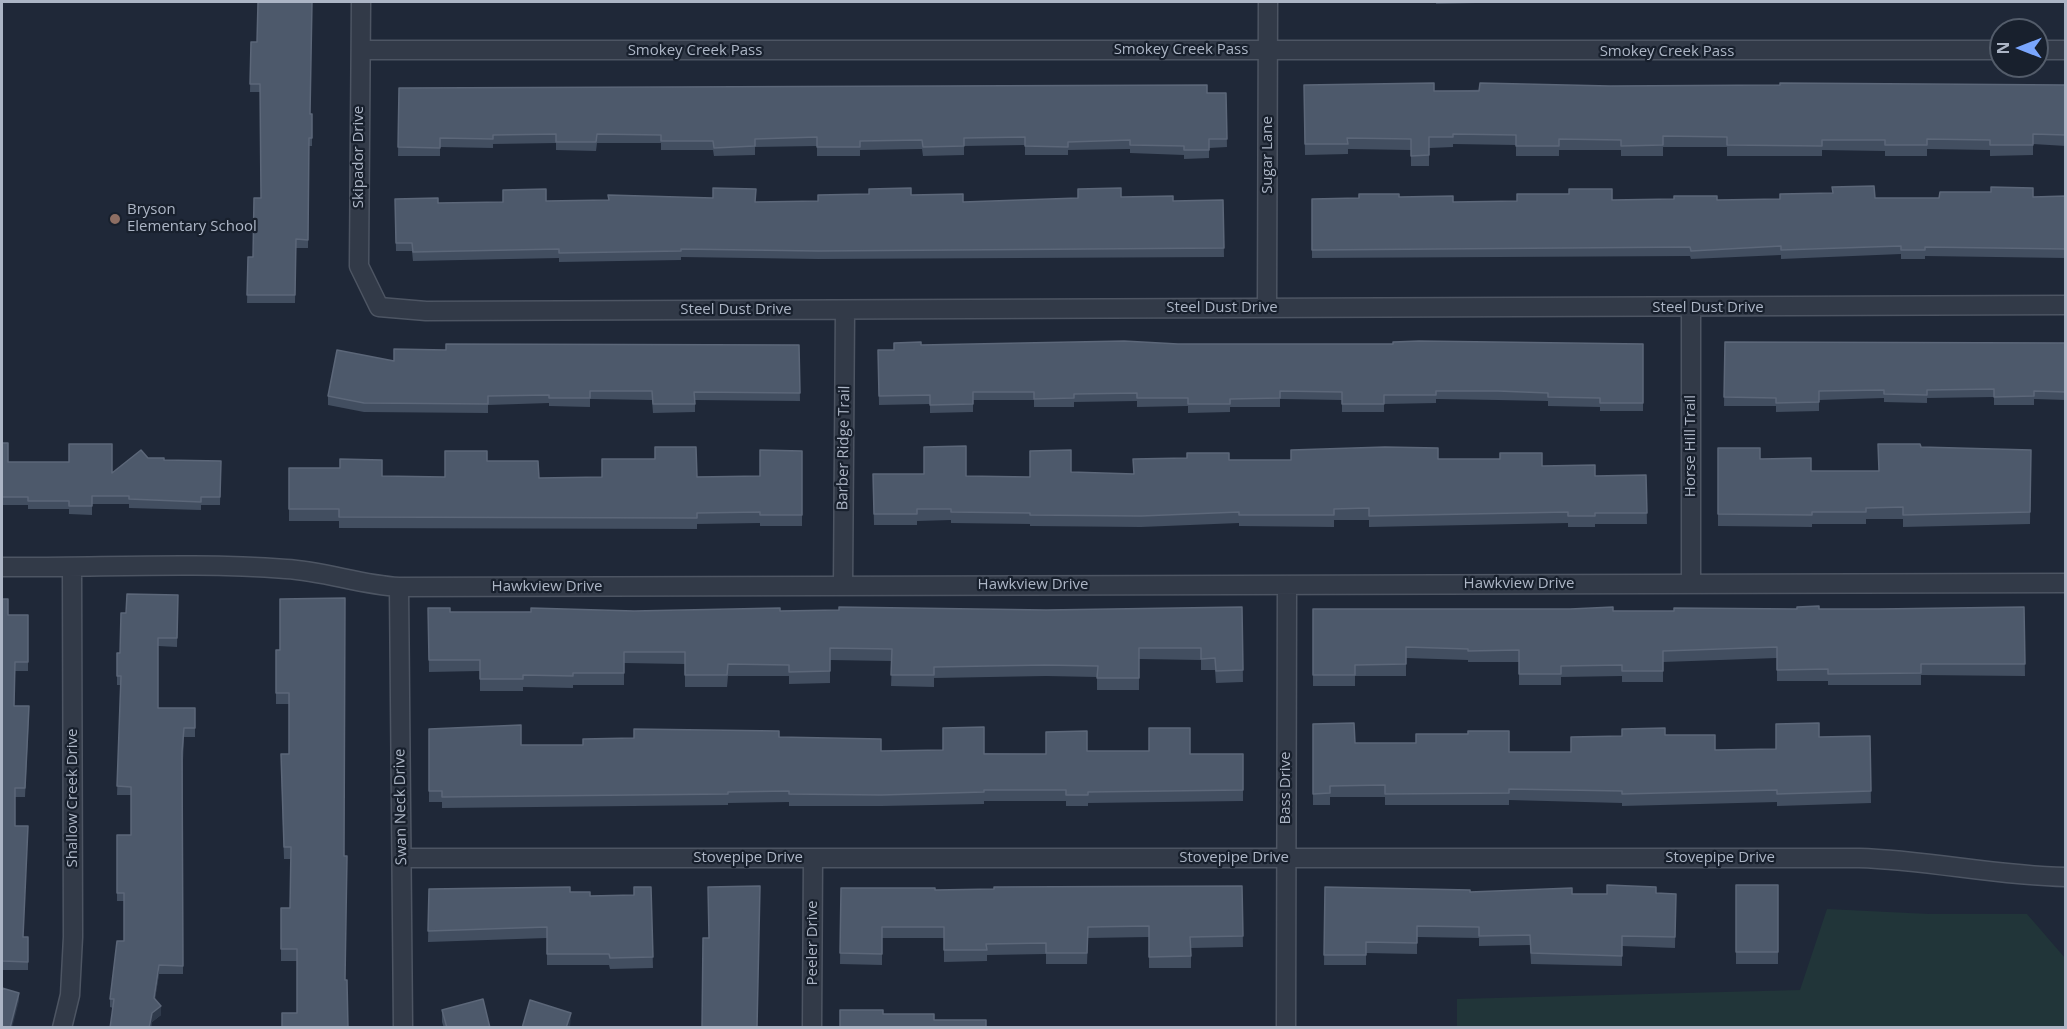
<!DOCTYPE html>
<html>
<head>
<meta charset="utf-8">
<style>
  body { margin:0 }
  #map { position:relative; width:2067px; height:1029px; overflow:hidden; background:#1f2838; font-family:"Open Sans",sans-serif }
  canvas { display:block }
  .frame { position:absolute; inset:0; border:3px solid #acb5c5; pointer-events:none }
  .north { position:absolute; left:1989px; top:18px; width:60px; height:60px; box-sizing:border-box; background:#18202d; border:2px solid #535c6a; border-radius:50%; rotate:270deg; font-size:16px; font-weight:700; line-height:24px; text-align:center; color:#acb5c5 }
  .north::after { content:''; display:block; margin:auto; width:21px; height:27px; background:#7aa6fd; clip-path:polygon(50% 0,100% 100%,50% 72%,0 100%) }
</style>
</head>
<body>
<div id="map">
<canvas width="2067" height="1029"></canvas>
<div class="frame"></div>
<div class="north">N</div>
</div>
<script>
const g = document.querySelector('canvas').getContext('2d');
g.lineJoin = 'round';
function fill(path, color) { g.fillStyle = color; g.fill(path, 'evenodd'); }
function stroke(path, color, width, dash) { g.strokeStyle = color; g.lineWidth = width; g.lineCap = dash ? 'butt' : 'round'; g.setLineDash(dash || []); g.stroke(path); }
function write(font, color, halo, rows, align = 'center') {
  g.font = font + ' "Open Sans",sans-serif'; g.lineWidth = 4.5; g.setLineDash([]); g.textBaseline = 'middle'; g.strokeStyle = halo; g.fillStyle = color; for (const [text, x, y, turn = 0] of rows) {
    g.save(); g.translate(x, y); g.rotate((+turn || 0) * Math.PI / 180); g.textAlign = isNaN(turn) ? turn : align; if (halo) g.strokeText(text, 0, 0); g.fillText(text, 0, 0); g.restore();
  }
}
fill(new Path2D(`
  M1827,909L1929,914H2027L2065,958V1027H1457V999L1800,990Z`), '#213539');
const street = new Path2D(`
  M361,2L359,266L379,307L426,311L2066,305
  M361,50H2001
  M2037,50H2066
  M1267,308L1268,2
  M2,567C96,568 192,562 286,569C324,571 361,585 399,587L2066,583
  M1691,584V308
  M843,586L845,310
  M399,587L403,1028
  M402,858H1859C1929,860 1996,876 2066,877
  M62,1028L70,995L73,937L72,568
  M812,1028L813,858
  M1286,1028L1287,585`);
stroke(street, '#4d5563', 21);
stroke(street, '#323a48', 18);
fill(new Path2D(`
  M406,2H611L577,3Z
  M761,2H810L809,3Z
  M1436,2H1516L1436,4Z
  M1824,2H1859V3Z
  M251,42L310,114L312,122V146H309L308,248H296L295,303H247L248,257H253L261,198L260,92H250Z
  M1304,85L1434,91L1610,86L2066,85V146L2033,144V155L1990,156V150L1927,149V156H1885V151L1822,150V156H1727V147H1663V156H1621V150H1559V156H1516V145L1453,144V147L1429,148V166H1411V150L1348,149V154L1305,155Z
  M399,88L1226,93L1227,147L1209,148V158L1184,159V155L1130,153V149L1068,150V155H1025V145L964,146V155L923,156L922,149L860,150V156H817V146L755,147V155L714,156L713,150H661V143H597L596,151L556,150V143L493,144V148L440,147V156H398Z
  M911,195L963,202L1121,197L1173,201L1223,200L1224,257L818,259L681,257V260L559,262V258L413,261L412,251H396L395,199L438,203L546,201L755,202L818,201Z
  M2066,196V258L1925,256V259H1901V254L1781,259V255L1691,259L1690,256L1312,258V199L1399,197L1453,202L1717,200L1875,198H1939Z
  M1725,342L2066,343V400L2034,399V405H1994V397L1927,398V403L1884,402V398L1819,400V411L1776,412V406H1724Z
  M1178,344H1643V411H1600V407L1548,406V401L1498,400L1436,399V403L1384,404V412H1342V400L1280,399V407H1230V412L1188,413V406L1137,407V401L1074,402V407H1034V400H973V412L930,413V404L879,405L878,350H894L921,345Z
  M799,345L800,401L695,400V412L653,413L652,400L590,399V407L549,406V403L488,405V413L364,412L328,405V396L394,361L446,350Z
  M2,443L8,462L112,473L148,458L164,460L221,461L220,505H201V510L129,508V504H92V515L69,514V509H28V505H2Z
  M1921,447L2031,450L2030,524L1903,527V519H1866V524H1812V527L1718,526V448L1811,471H1878Z
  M802,451V526H760V523L697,524V529L339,528V521H289V468L382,476L445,477L487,461L539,478L760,476Z
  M1438,459L1542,466L1595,476L1646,475L1647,524H1595V527H1568V523L1369,527V520H1334V527L1239,526V523L1141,527L1030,526V524L951,523V520L917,521V525H874L873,474H924L966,476L1030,477L1071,472L1133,474L1229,460H1291Z
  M178,595L177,647L158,646V708H195V737H184L183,760V974H159L155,999L161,1015L152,1022L151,1028H110L113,1008L110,1007V999L124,941V901H117V835H131V795H117L121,685H117V653H120L126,613Z
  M345,598L297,1013V961H281V908H290L291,859H284L281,765L289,754V704H276V650H280Z
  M2,599L8,615H28V671H15L14,706L29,715L25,797H15V826L23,937H28V970H2Z
  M1242,607L1243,682L1216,683L1215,670H1201V660L1139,659V690H1097V677L1046,676L934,678V687L891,686L892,661L830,660V683L789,684V676H728L727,687H685V664L624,663V685H573V688L523,687V691H480V671L429,672L428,608L450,612L1046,610Z
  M2024,607L2025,676L1921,675V685H1828V681H1777V658L1663,662V682H1622V676L1561,677V685H1519V662H1468V660L1406,658V676H1355V686H1313V609L1674,611Z
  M1313,724L1355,743L1509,752H1571L1622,736L1665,735L1715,750L1776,749L1819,737L1870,736L1871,803L1777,806V802L1622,806V803L1509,800V805H1385V797H1330V805H1313Z
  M429,729L521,745H583L779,737L881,751L1046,754L1087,751L1190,754H1243V801L1088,803V806H1066V801H984V804L881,806H789V802L728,803V805L442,808V802H429Z
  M1736,885H1778V964H1736Z
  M1242,886L1243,947L1191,948V968H1149V937L1088,938L1087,964H1046V954L987,955V961L944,962V938H882V965L840,964L841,888L935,890Z
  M651,887L653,968L610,969L609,965H547V938L428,942L429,889L570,892L590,896L634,895Z
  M1325,887L1470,892L1572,894H1676L1675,948L1622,946V966L1531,964L1530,945L1479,946V938L1417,937V954L1366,953V965H1324Z
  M442,1010L490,1028H444L442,1022Z`), '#424e60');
fill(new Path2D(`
  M159,965V974L154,1006V998Z
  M19,993V1001L12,1028H10Z
  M161,1006V1015L152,1022L151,1028H149L152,1013Z
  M571,1013L570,1028H566Z`), '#2f3a4b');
const building = new Path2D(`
  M258,2H312L310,114H312V138H309L308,240L296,239L295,295H247L248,257H253L254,198H261L260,84H250L251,42H257Z
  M1434,83V91H1479L1480,83L1610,86L1780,85V83L2066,85V135L2033,134V145H1990V140L1927,139V145H1885V140H1822V146L1727,145V137L1663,136V145L1621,146V140L1559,139V146H1516V135L1453,134V137H1429V155L1411,156V139L1347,138L1348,144H1305L1304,85Z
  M1207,85V93H1226L1227,139H1209V150H1184V146L1130,145V140L1068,142V147L1025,146V137L964,138V146L923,147L922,140L860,141V147H817V137L755,139V146L714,148L713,141H661V135L597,134L596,142H556V134L493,135V139L440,138V148L398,147L399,88Z
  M1874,186L1875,198H1939L1940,192H1991V187L2033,188V197L2066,196V249L1925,247V250H1901V246L1781,250V246L1691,251L1690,247L1312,250V199L1359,198V194H1399V197L1453,196V202L1517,201V194H1569V189H1612V200L1674,199V196H1717V200L1780,199V194L1833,193L1832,187Z
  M713,188L756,189L755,202L818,201V195L869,194V189L911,188V195L963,194V202L1078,198V189L1121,188V197L1173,196V201L1223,200L1224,248L818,251L681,249V251L559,253V249L413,252L412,243H396L395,199L438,198V203L503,202V190L546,189V201L609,200L608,195L713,198Z
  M1124,341L1178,344H1393V342L1419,341L1643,344V403H1600V398L1548,397V393L1498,391H1436V395H1384V404H1342V392L1280,391V398L1230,399V404H1188V398H1137V393L1074,394V398L1034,399V392H973V404L930,405V395L879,396L878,350H894V343L921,342V345Z
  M1725,342L2066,343V392L2034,391V396L1994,397V389L1927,390V395L1884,394V390L1819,391V402L1776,403V398L1724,397Z
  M446,344L799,345L800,393L694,392L695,404H653L652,391H590V398H549V395L488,396V404L364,403L328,396L337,350L394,361V349L446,350Z
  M2,443H8V462H69V444H112V473L141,450L148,458H164V460L221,461L220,497H201V502L129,499V496H92V506H69V501H28V497H2Z
  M1878,444H1920L1921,447L2031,450L2030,512L1903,515V507L1866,508V512H1812V515L1718,514V448H1760V459L1811,458V471H1879Z
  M966,446V476L1030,477V451L1071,450V472L1134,474L1133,459L1187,458V453H1229V460H1291V450L1385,447L1438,448V459H1500V453H1542V466L1595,465V476L1646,475L1647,513H1595V516H1568V512L1369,516V508L1334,509V515H1239V512L1141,516L1030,515V513L951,512V509H917V514H874L873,474H924V447Z
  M655,447H696L697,477L760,476V450L802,451V515H760V512L697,513V518L339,517V509H289V468H340V459L382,460V476L445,477V451H487V461H538L539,478L602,477V459H655Z
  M127,594L178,595L177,638H158V708H195V728H184L182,752L183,966L159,965L154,998L161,1006L152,1013L149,1028H110L114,999H110L117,941H124V893H117V835H131V787L117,786L121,676H117V653H120L121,613H126Z
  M345,598L344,856H347L345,980H347L348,1028H282V1013H297V949H281V908H290L291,847H284L281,754H289V693H276V650H280V599Z
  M2,599H8V615H28V662H15L14,706H29L25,788H15V826H28L23,937H28V962L2,961Z
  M1819,606V609H1879L2024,607L2025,664H1921V673L1828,674V669L1777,670V647L1663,651V671H1622V665L1561,666V674H1519V650L1468,651V649L1406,647V664L1355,665V675H1313V609H1570L1613,607V611H1674V608L1797,609V607Z
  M839,607L1046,610L1242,607L1243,670L1216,671L1215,658L1201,659V648H1139V678H1097L1098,666L1046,665L934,667V675H891L892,649L830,648V671L789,672V665L728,664L727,675H685V652H624V673H573V676L523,675V679H480V660H429L428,608H450V612H531V608L634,611L780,608V611L839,610Z
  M1354,723L1355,743H1416V734H1468V731H1509V752H1571V737L1622,736V729L1665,728V735H1715V750L1776,749V724L1819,723V737L1870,736L1871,791L1777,794V790L1622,794V791L1509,789V793L1385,794V785L1330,786V793L1313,794V724Z
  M521,725V745H583V739L634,738V729L779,731V737L881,739V751L943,750V728L984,727V754H1046V732L1087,731V751H1149V728H1190V754H1243V790L1088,792V795H1066V790H984V792L881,795L789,794V791L728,792V794L442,797V791H429V729Z
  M1607,885L1656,887V893L1676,894L1675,937L1622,936V956L1531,953L1530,935L1479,936V927L1417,926V943L1366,942V955H1324L1325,887L1470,890V892L1572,888V894H1607Z
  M1736,885H1778V952H1736Z
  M760,886L757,1028H702L703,938H709L708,887Z
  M1242,886L1243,936L1190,937L1191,956L1149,957V926L1088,927L1087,953H1046V943L986,944L987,950H944V927H882V954L840,953L841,888H935V890L994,889V887Z
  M570,887V892H590V896L634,895V887H651L653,957L610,958L609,954H547V927L428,931L429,889Z
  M2,988L19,993L10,1028H2Z
  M483,999L490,1028H447L442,1010Z
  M530,1000L571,1013L566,1028H522Z
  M840,1010H883V1014H934V1020H986V1028H840Z`);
fill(building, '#4d596b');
stroke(building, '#5c6779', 1.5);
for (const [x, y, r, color] of [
  [115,219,6,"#8d6e63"]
]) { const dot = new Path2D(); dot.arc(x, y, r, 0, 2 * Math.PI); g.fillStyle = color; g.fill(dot); stroke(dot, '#18202d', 2); }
write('15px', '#acb5c5', '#18202d', [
  ["Smokey Creek Pass",1181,50],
  ["Smokey Creek Pass",695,51],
  ["Smokey Creek Pass",1667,52],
  ["Sugar Lane",1268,155,-90],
  ["Skipador Drive",359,157,-90],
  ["Steel Dust Drive",1222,308],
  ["Steel Dust Drive",1708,308],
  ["Steel Dust Drive",736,310],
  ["Horse Hill Trail",1691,446,-90],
  ["Barber Ridge Trail",844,448,-89],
  ["Hawkview Drive",1519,584],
  ["Hawkview Drive",1033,585],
  ["Hawkview Drive",547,587],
  ["Bass Drive",1286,788,-90],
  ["Shallow Creek Drive",73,798,-90],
  ["Swan Neck Drive",401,807,-91],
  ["Stovepipe Drive",748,858],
  ["Stovepipe Drive",1234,858],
  ["Stovepipe Drive",1720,858],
  ["Peeler Drive",813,943,-90]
]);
write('15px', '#acb5c5', '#18202d', [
  ["Bryson",127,210],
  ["Elementary School",127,227]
], 'left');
</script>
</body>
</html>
